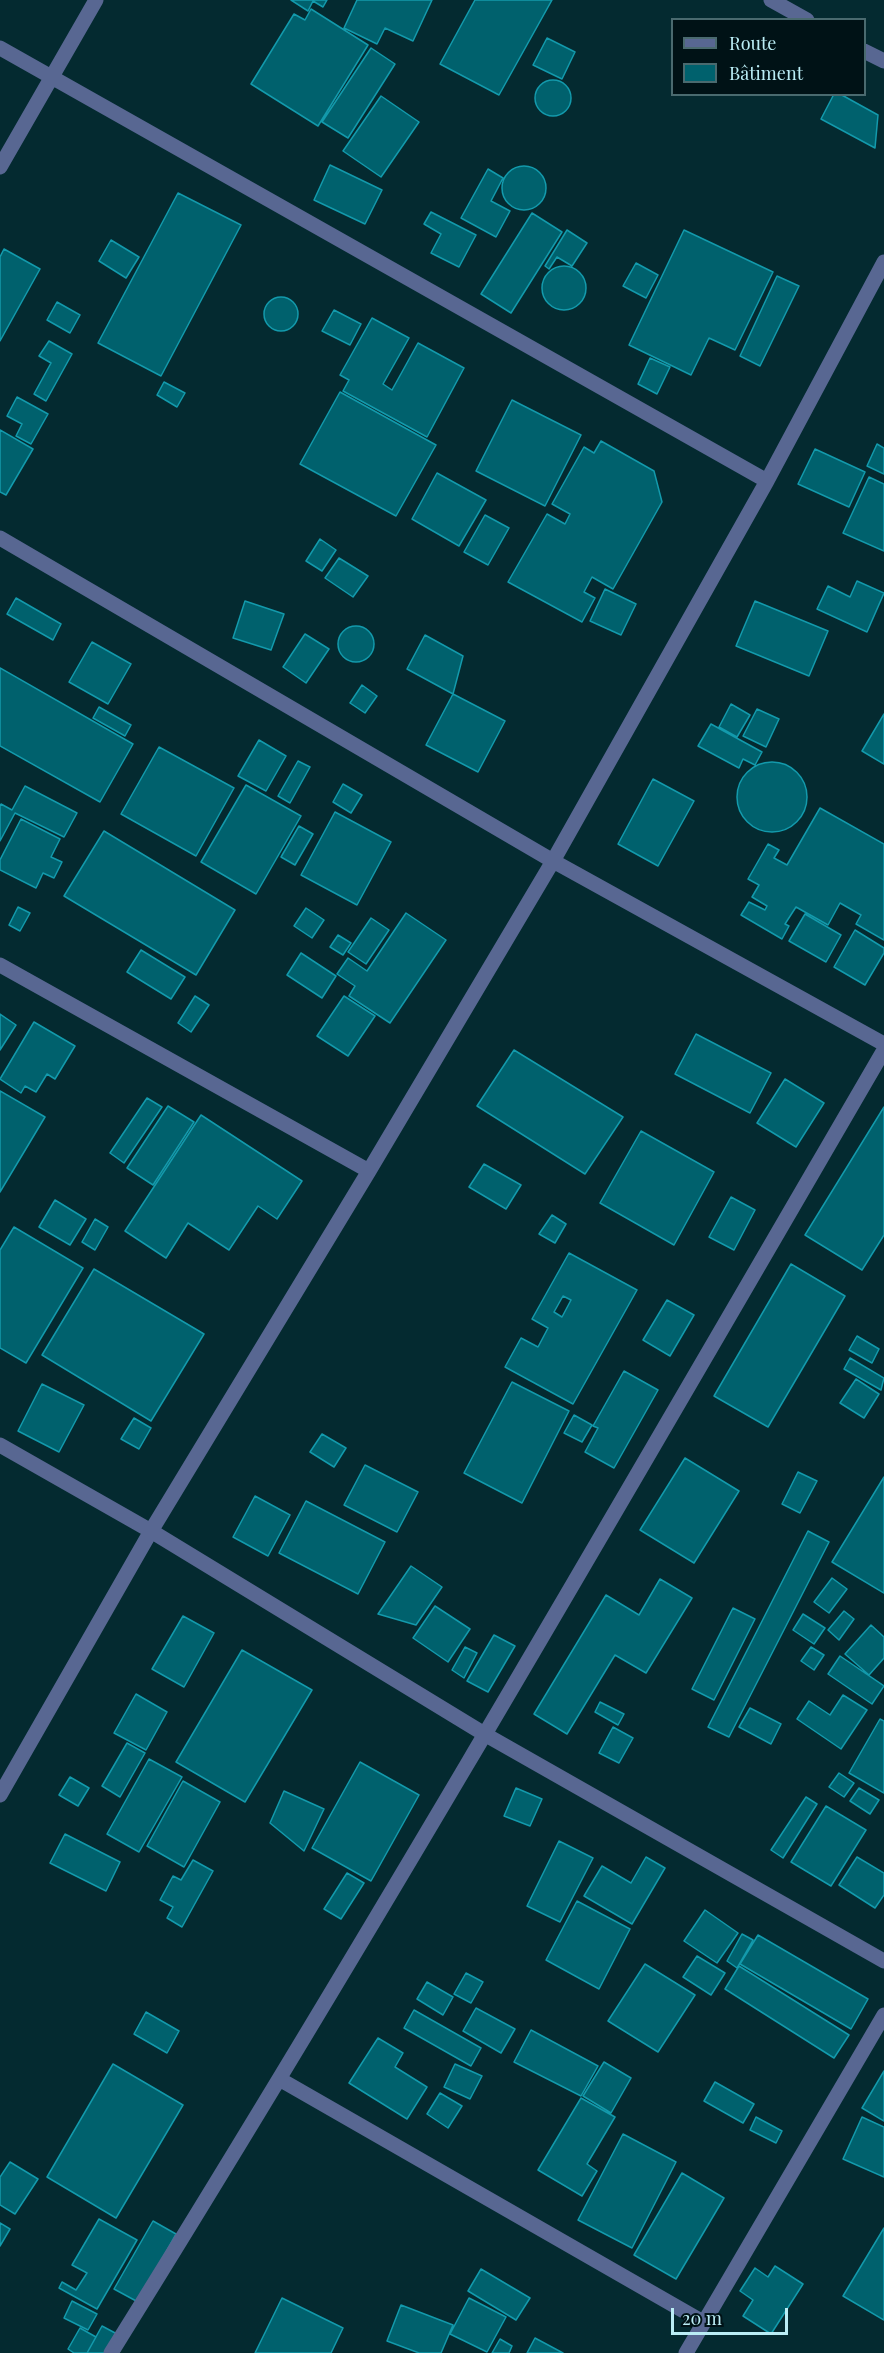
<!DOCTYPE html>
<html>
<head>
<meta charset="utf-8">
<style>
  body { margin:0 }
  #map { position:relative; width:884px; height:2353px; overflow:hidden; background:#042a30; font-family:"Playfair Display",serif }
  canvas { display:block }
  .legend { position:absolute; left:671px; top:18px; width:195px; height:78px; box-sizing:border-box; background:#001216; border:2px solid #4a6a6f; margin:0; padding:8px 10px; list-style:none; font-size:18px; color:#baedf5 }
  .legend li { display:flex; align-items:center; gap:12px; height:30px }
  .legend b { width:30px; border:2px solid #4a6a6f }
  .scale { position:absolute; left:671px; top:2308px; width:117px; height:27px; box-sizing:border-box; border:3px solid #baedf5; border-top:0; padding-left:8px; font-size:18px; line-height:21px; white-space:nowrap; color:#baedf5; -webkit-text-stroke:4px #001216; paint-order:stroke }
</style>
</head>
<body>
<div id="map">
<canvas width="884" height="2353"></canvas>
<ul class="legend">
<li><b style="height:8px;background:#586792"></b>Route</li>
<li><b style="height:16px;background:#00616d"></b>Bâtiment</li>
</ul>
<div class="scale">20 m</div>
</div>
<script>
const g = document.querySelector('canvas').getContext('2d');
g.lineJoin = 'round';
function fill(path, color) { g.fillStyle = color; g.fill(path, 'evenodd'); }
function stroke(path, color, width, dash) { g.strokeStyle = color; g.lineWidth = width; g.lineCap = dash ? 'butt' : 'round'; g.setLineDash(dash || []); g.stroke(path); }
const building = new Path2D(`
  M291,0H327L323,7L313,1L308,11Z
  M357,0H432L413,41L385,28L377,44L344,28Z
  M475,0H552L499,95L440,64Z
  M311,9L368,45L318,126L251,84L294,14L305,20Z
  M547,38L575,52L562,79L533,65Z
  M371,48L395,64L348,138L322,122Z
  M535 98a18 18 0 1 1 36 0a18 18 0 1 1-36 0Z
  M834,94H840L878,115L875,148L821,119Z
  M381,96L419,122L381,177L343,151Z
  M330,165L382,190L365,224L314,200Z
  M502 188a22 22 0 1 1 44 0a22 22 0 1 1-44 0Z
  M488,169L503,178L491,201L510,211L496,237L461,218Z
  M178,193L241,225L161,376L98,343Z
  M431,212L476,235L459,267L431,253L441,234L424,224Z
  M532,213L562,232L511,313L481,294Z
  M567,230L587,243L572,266L557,257L549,269L545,266Z
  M684,230L773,272L735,350L709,338L691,375L629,345Z
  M111,240L139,257L126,278L99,261Z
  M4,249L40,269L0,341V257Z
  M636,263L658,275L646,298L623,286Z
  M542 288a22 22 0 1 1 44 0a22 22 0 1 1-44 0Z
  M777,276L799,286L760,366L740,356Z
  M264 314a17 17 0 1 1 34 0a17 17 0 1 1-34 0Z
  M57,302L80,315L70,333L47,320Z
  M334,310L361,324L350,345L322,331Z
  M372,318L409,338L383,384L392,390L418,343L464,368L427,437L343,391L349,380L340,375Z
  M49,341L72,354L46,401L34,394L51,363L39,356Z
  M650,358L670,367L657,394L638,384Z
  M164,382L185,393L177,407L157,395Z
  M340,392L436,445L396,516L300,464Z
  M17,397L48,414L31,444L16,436L22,424L7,416Z
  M512,400L581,435L545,506L476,471Z
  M0,430L33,449L6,495L0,492Z
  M601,441L654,471L662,502L613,589L592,577L584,592L595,598L582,622L508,582L547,514L565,524L570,514L552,504L584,447L594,453Z
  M877,444L884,448V474L867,466Z
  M815,449L865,472L849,507L798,484Z
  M437,473L486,500L459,546L412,519Z
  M869,477L884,484V551L843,533Z
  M485,515L509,528L488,565L464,552Z
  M320,539L336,550L322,571L306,561Z
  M339,558L368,576L353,597L325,578Z
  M857,581L884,593L867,632L817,609L828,586L850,597Z
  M605,589L636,604L621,635L590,621Z
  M16,598L61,624L53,640L7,614Z
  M245,601L284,614L271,650L233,638Z
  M755,601L828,631L809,676L736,646Z
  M338 644a18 18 0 1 1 36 0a18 18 0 1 1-36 0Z
  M305,634L329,649L306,683L283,667Z
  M425,635L463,656L453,694L407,669Z
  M92,642L131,664L108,704L69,682Z
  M0,668L133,744L100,802L0,746Z
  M362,685L377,696L365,713L350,703Z
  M453,694L505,721L478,772L426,745Z
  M731,704L750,715L737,737L719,727Z
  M99,707L131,725L125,736L93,718Z
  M757,709L779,719L766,747L743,736Z
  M884,714V764L862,751Z
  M711,724L762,752L755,765L743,759L739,768L698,746Z
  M259,740L286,756L266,791L238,776Z
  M159,747L234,788L196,856L121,814Z
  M298,761L310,767L290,803L278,796Z
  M737 797a35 35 0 1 1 70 0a35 35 0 1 1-70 0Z
  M653,779L694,801L658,866L618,844Z
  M343,784L362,795L351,813L333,802Z
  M246,785L301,816L256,894L201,862Z
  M25,786L77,813L64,837L15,813L0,841V806L1,804L12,810Z
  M820,808L884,844V940L856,924L861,915L840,903L828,925L796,907L785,924L789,926L782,939L741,915L749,902L765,910L767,906L752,897L759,885L748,879L768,844L779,850L774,858L787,865Z
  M335,812L391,842L357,905L301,875Z
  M21,819L60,839L51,857L62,862L54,878L43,873L36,888L0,870V860Z
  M299,826L313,834L295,865L281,857Z
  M104,831L235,910L196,975L64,896Z
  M18,907L30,913L20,931L9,925Z
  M306,908L324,920L312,938L294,926Z
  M406,913L446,940L390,1023L349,996L355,986L337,974L348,958L367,971Z
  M805,914L841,935L826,962L789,941Z
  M371,918L389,930L366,964L348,952Z
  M855,930L884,948V953L865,985L834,967Z
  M338,935L351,943L343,955L330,947Z
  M141,950L185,977L171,999L127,972Z
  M301,953L336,976L322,998L287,975Z
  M195,996L209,1005L191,1032L178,1023Z
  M344,996L375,1016L348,1056L317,1036Z
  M0,1014L16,1025L0,1050Z
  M34,1022L75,1046L55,1079L47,1074L36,1092L25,1086L21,1093L0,1079Z
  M696,1034L771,1073L750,1113L675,1074Z
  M514,1050L623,1117L585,1174L477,1106Z
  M785,1079L824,1103L796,1147L757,1123Z
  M0,1091L45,1117L0,1192Z
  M147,1098L162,1107L124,1163L110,1153Z
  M168,1106L194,1122L153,1185L127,1168Z
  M884,1107V1235L862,1270L805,1235Z
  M201,1115L302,1181L277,1219L258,1206L229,1250L188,1223L166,1258L125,1231Z
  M641,1131L714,1172L674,1245L600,1203Z
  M484,1164L521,1185L506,1209L469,1187Z
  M731,1197L755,1210L734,1250L709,1237Z
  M55,1200L86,1219L70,1245L39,1227Z
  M552,1215L566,1224L555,1243L539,1234Z
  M95,1219L108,1227L95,1250L82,1242Z
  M14,1227L83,1268L26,1363L0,1348V1250Z
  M569,1253L637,1290L573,1404L505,1367L521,1338L538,1347L548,1328L532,1319ZM563,1296L571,1300L562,1317L554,1312Z
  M791,1264L845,1296L768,1427L714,1396Z
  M94,1269L204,1334L151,1421L42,1355Z
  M667,1300L694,1315L670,1356L643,1340Z
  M857,1336L879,1349L872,1363L849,1350Z
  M850,1358L884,1378L881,1390L844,1369Z
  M624,1371L658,1390L614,1468L585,1452L598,1428L593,1426Z
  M856,1379L879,1394L864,1418L840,1403Z
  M512,1382L569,1411L522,1503L464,1473Z
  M42,1384L84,1405L59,1452L18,1431Z
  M574,1415L592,1425L582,1442L564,1433Z
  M134,1418L151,1428L139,1449L121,1439Z
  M322,1434L346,1448L334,1467L310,1452Z
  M685,1458L739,1491L694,1563L640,1530Z
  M365,1465L418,1492L397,1532L344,1505Z
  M798,1472L817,1481L800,1513L782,1504Z
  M884,1477V1593L832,1562Z
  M255,1496L290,1515L268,1556L233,1537Z
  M306,1501L385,1542L358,1594L279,1553Z
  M808,1531L829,1542L729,1737L708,1727Z
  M411,1566L442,1587L416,1625L378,1614Z
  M832,1578L847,1589L829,1613L814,1602Z
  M660,1579L692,1598L646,1673L615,1655L567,1734L534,1714L606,1595L639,1615Z
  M435,1606L470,1629L448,1662L413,1638Z
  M733,1608L755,1619L714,1700L692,1689Z
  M844,1611L854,1619L839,1640L828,1630Z
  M803,1614L825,1628L814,1644L793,1630Z
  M183,1616L214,1633L184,1687L152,1669Z
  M871,1625L884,1637V1658L869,1675L845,1654Z
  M494,1635L515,1646L488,1692L467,1681Z
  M465,1647L477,1653L464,1678L452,1670Z
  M811,1647L824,1655L814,1670L801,1661Z
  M242,1650L312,1690L245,1802L176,1762Z
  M840,1656L884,1686L872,1704L828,1674Z
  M136,1694L167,1712L146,1750L114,1733Z
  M843,1695L867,1710L841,1749L797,1719L809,1701L830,1715Z
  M600,1702L624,1714L618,1725L595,1712Z
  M750,1708L781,1724L771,1744L739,1727Z
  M880,1719L884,1721V1793L849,1773Z
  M613,1727L633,1738L619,1763L599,1753Z
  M127,1743L145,1753L120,1797L102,1786Z
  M149,1759L182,1777L139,1852L107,1834Z
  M360,1762L419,1795L371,1881L312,1848Z
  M839,1773L854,1783L844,1797L829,1787Z
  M70,1777L89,1788L78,1806L59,1795Z
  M183,1781L220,1802L184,1867L147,1846Z
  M516,1788L542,1799L530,1826L504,1816Z
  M859,1788L879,1800L870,1814L850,1801Z
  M284,1791L324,1809L304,1851L270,1823Z
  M806,1797L817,1804L783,1858L771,1850Z
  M826,1806L866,1830L831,1886L791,1862Z
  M65,1834L120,1862L106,1891L50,1863Z
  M559,1841L593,1858L560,1922L527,1906Z
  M646,1857L665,1868L632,1924L584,1896L602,1866L631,1883Z
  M857,1857L884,1873V1895L875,1908L839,1885Z
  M193,1860L213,1871L182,1927L167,1918L173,1907L160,1900L173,1876L181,1880Z
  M347,1873L364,1883L341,1919L324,1909Z
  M577,1901L630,1929L599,1989L546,1960Z
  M705,1910L738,1933L717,1963L684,1941Z
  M742,1934L753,1940L737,1968L727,1961Z
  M758,1935L868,1999L851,2029L740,1964Z
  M697,1956L725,1973L711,1995L683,1977Z
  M645,1964L695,1995L658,2052L608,2021Z
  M739,1966L849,2035L834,2058L725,1989Z
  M466,1973L483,1982L471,2003L454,1994Z
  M427,1982L453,1997L443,2015L417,1999Z
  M476,2008L515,2029L501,2053L463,2031Z
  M414,2010L481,2048L471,2066L404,2028Z
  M146,2012L179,2031L167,2053L134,2034Z
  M531,2030L598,2066L581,2096L514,2062Z
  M378,2038L403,2053L395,2067L427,2087L407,2119L349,2083Z
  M604,2062L631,2078L611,2113L583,2096Z
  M113,2064L183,2105L116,2218L47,2177Z
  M455,2064L482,2076L470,2099L444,2087Z
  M884,2071V2121L862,2108Z
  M715,2082L754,2104L743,2123L704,2101Z
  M440,2093L462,2106L448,2128L427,2114Z
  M581,2098L615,2117L587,2164L597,2171L582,2196L538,2170Z
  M756,2117L782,2131L776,2143L750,2130Z
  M862,2117L884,2127V2177L843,2159Z
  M623,2134L676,2162L632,2248L578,2220Z
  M10,2162L38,2179L15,2214L0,2205V2177Z
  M682,2173L724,2198L676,2279L634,2255Z
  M99,2219L137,2240L97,2309L59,2288L62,2282L76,2290L87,2273L72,2265Z
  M153,2221L176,2234L138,2302L114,2289Z
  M0,2223L10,2229L0,2246Z
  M884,2228V2320L843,2296Z
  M775,2266L803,2284L771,2334L743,2316L753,2300L740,2291L755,2268L768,2277Z
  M481,2269L530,2298L516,2320L468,2291Z
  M282,2298L343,2328L331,2353H255Z
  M469,2298L506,2317L487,2352L450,2334Z
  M72,2301L97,2314L88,2330L64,2318Z
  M401,2305L453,2325L441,2353H419L387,2341Z
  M102,2326L117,2334L107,2353H87Z
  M80,2328L96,2337L87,2353H74L68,2349Z
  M535,2338L563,2353H527Z
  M500,2339L512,2346L509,2353H492Z`);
fill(building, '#00616d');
stroke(building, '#139aac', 1.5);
stroke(new Path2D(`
  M771,0L807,20
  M0,48L767,481
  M864,51L884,61
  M0,167L96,0
  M0,538L553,861L884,1044
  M0,965L369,1171
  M0,1445L151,1531L486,1735L884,1961
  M0,1795L151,1531L369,1171L553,861L767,481L884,262
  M281,2080L703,2322
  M111,2353C378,1924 630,1487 884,1050
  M686,2353L884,2015`), '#586792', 15);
</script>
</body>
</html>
